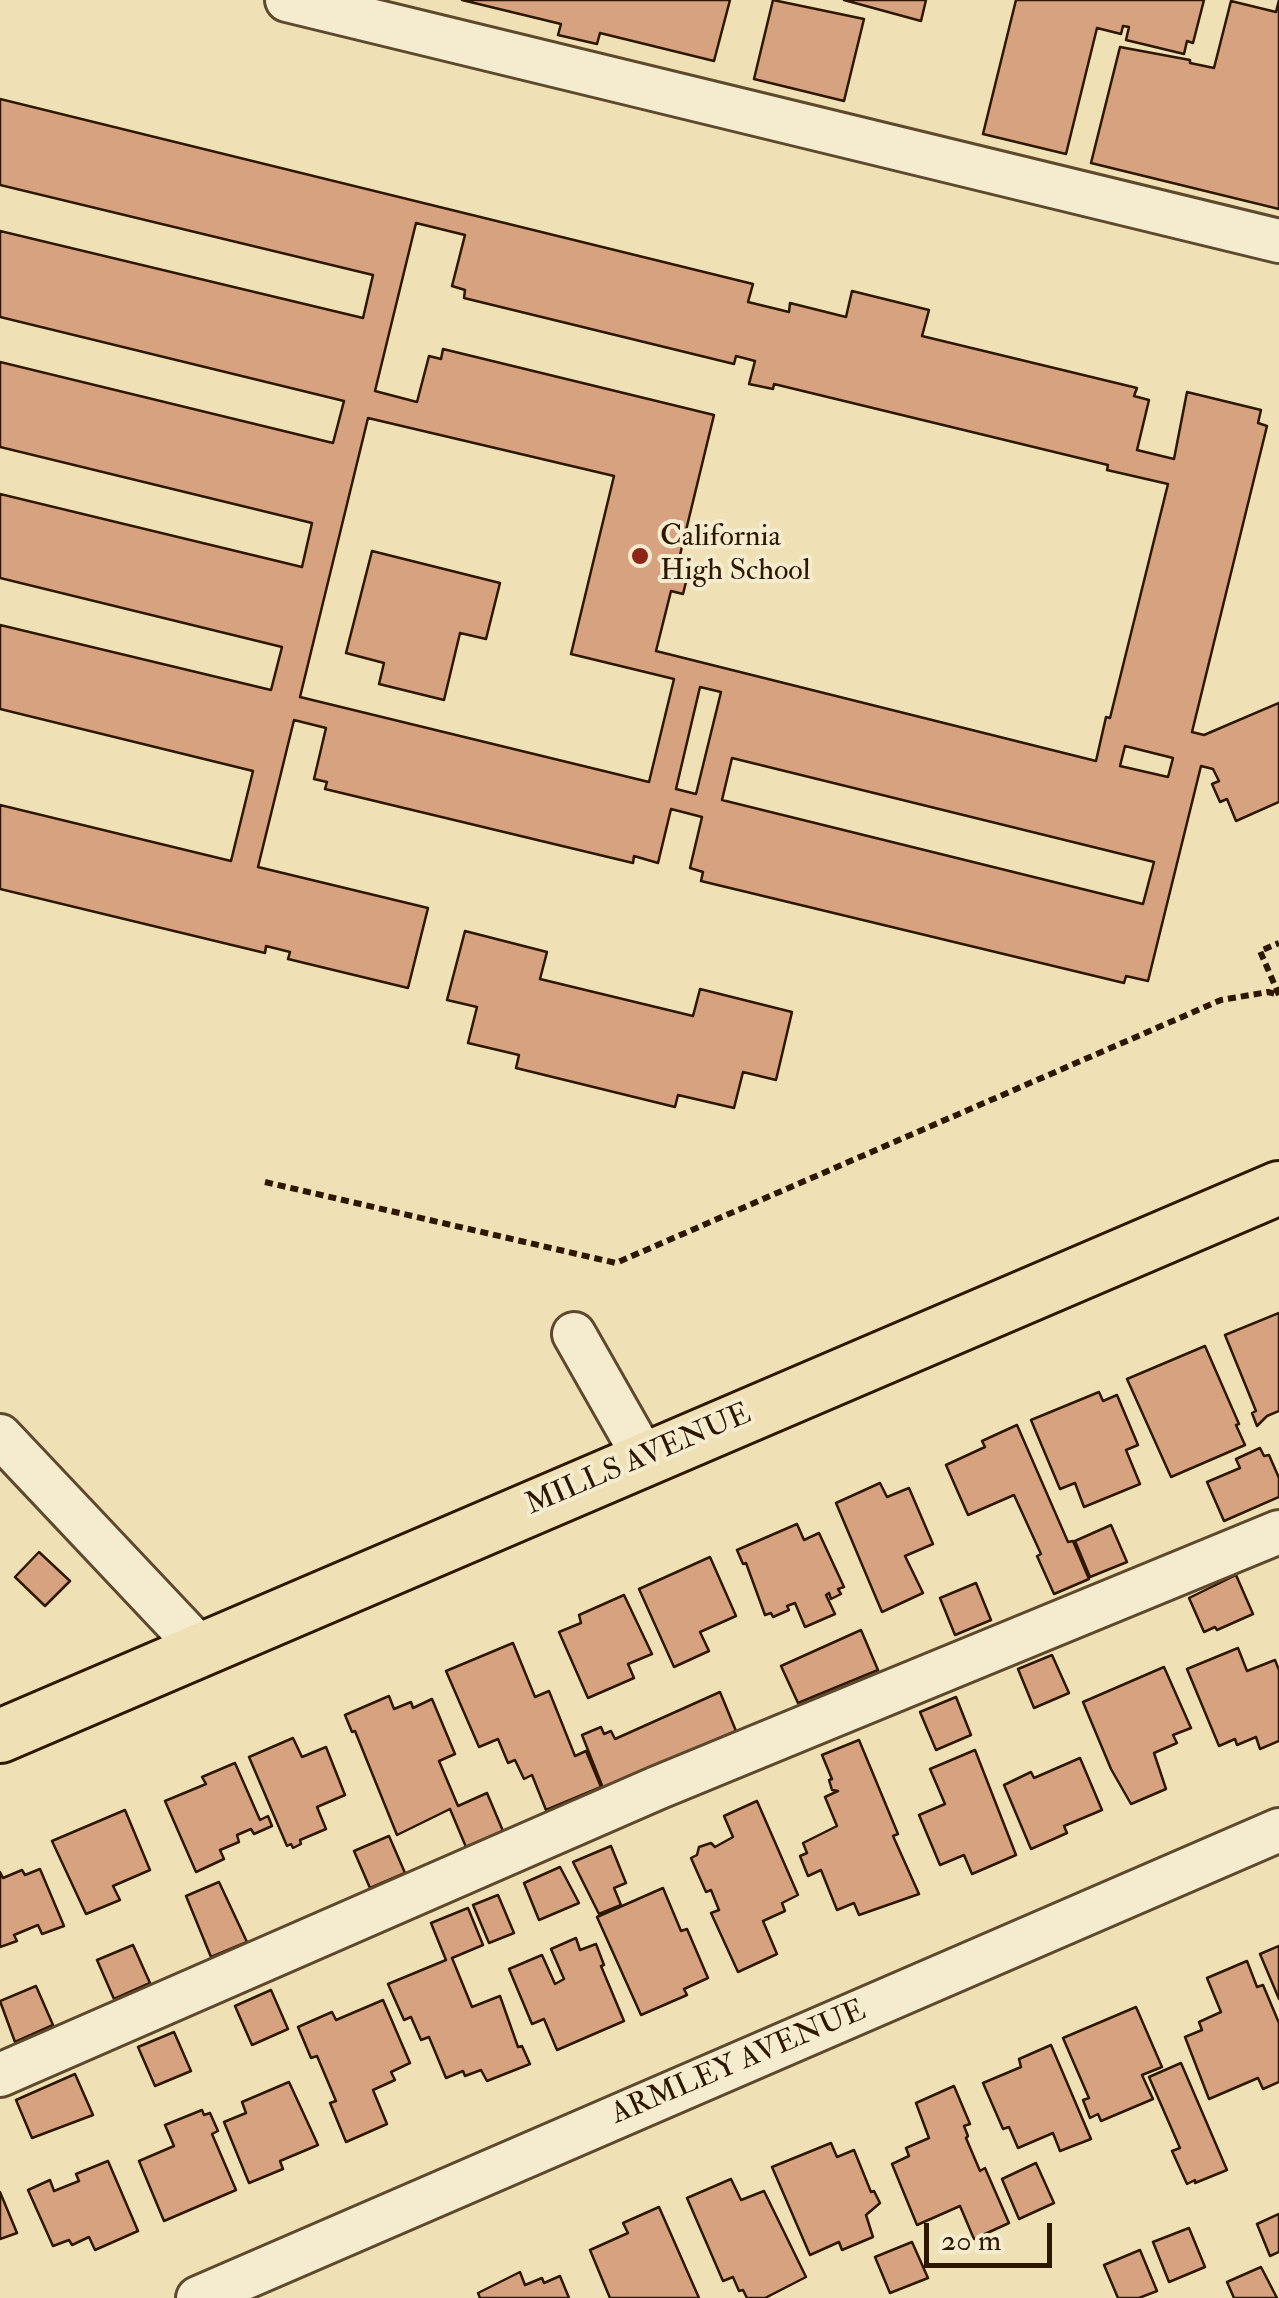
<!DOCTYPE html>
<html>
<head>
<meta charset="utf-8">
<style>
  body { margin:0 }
  #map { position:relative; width:1279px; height:2298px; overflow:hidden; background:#efe0b5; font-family:"IM FELL Double Pica",serif }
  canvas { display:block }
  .scale { position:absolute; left:924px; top:2223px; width:128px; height:45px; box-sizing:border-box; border:5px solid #2d1700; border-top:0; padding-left:12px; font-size:30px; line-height:35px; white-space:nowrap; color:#2d1700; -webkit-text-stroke:8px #f5ebcf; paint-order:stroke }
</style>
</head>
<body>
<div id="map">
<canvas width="1279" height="2298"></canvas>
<div class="scale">20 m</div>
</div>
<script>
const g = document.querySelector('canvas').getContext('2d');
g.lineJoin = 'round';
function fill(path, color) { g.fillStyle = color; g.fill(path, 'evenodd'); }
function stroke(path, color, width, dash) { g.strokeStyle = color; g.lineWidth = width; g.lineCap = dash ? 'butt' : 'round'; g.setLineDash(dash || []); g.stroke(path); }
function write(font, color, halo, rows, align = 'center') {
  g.font = font + ' "IM FELL Double Pica",serif'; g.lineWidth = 8; g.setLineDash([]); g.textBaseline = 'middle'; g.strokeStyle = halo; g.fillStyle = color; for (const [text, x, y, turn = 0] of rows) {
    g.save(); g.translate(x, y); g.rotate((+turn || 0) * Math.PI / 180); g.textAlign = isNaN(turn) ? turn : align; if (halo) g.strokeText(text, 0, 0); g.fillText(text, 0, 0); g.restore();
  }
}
const building = new Path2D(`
  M462,0H730L714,61L600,33L597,44L558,35L561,24Z
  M773,0L864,19L844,101L754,79Z
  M844,0H926L921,21Z
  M1016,0H1204L1193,43L1187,41L1184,54L1126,40L1129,27L1123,26L1121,34L1097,28L1066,154L983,134Z
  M1279,0V209L1091,163L1120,47L1190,60V63L1214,68L1231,1L1276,12Z
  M0,99L753,284L748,302L789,312L790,303L846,317L852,291L929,310L922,336L1137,388L1134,396L1149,400L1137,450L1174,459L1187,392L1261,410L1258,423L1267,426L1192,732L1204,735L1279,703V802L1236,821L1227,799L1220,802L1212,784L1219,781L1213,769L1201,766L1148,981L1126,976L1124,983L701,881L703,872L690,868L702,817L671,809L658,863L634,856L633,863L325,789L327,782L314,779L326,728L294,720L258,867L428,908L408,988L288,959L290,952L266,946L265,953L0,889V805L231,861L253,771L0,709V625L271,690L282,647L0,578V494L302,567L312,523L0,447V362L333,443L344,401L0,317V231L363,318L373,275L0,185ZM416,223L465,235L452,286L465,290L464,298L734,364L736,356L755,361L749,384L773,389L774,384L1108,465L1107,470L1168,484L1110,718L1106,717L1096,761L656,651L671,591L683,594L692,558L680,555L714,415L443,349L441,359L429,356L417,402L375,391ZM368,418L614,476L571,654L674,679L649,782L300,697ZM700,687L721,692L696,794L676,789ZM1125,746L1173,758L1168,777L1120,766ZM732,758L1154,862L1143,904L722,800Z
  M372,551L500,583L486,639L460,633L444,700L379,684L384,663L346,653Z
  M465,931L547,952L540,979L693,1016L700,989L792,1012L776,1080L743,1072L734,1108L678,1095L675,1107L516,1068L519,1055L468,1043L477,1007L447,1000Z
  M1279,1313V1411L1267,1416L1257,1426L1252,1413L1256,1411L1225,1335Z
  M1205,1346L1239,1424L1236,1425L1245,1445L1171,1477L1127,1379Z
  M1099,1392L1103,1401L1117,1395L1138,1445L1126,1450L1140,1484L1084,1507L1075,1483L1060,1489L1031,1420Z
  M1017,1425L1068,1542L1073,1541L1089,1579L1054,1594L1037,1556L1041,1554L1014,1495L968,1515L946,1465L985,1447L982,1441Z
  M1260,1448L1264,1456L1269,1455L1279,1478V1497L1224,1521L1207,1482L1240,1468L1236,1459Z
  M880,1483L887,1497L909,1488L933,1544L905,1556L923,1593L882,1612L836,1503Z
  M797,1524L804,1540L819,1533L844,1587L838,1589L841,1594L831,1599L829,1593L826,1595L835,1614L805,1627L795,1603L787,1606L789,1610L773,1617L771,1613L765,1615L746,1563L743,1564L737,1550Z
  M1111,1525L1127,1562L1090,1577L1075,1541Z
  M39,1552L70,1581L45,1606L15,1577Z
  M710,1557L736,1616L700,1632L709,1651L674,1667L639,1589Z
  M1236,1575L1253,1614L1217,1630L1215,1627L1204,1632L1189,1598Z
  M976,1583L991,1620L955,1635L940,1598Z
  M624,1595L652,1654L628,1664L634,1678L588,1698L559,1632L581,1623L579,1615Z
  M861,1630L878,1670L798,1703L781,1666Z
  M513,1643L535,1697L549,1691L575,1756L586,1751L601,1787L546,1810L532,1775L524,1779L515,1760L508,1763L498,1739L479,1747L446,1671Z
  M1238,1648L1247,1671L1275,1660L1279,1670V1741L1260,1749L1256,1737L1237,1745L1235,1739L1219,1746L1187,1669Z
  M1052,1655L1069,1693L1034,1708L1018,1669Z
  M1164,1667L1191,1728L1173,1735L1177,1743L1154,1753L1166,1789L1131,1804L1111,1769L1083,1702Z
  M720,1692L736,1731L603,1788L582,1735L601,1727L604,1734L611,1731L615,1739Z
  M389,1696L394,1709L411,1702L413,1708L432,1699L455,1754L439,1761L458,1806L487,1793L503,1831L466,1847L450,1809L397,1835L355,1731L352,1732L345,1715Z
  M956,1697L971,1735L936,1750L920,1712Z
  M293,1738L302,1757L326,1747L345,1795L317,1807L326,1829L300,1840L301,1844L293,1848L291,1844L287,1846L249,1757Z
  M859,1740L898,1834L893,1836L919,1894L859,1915L854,1903L837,1910L821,1870L808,1876L800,1856L807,1853L803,1843L837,1826L825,1797L838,1791L832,1790L829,1780L832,1779L822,1755Z
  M975,1750L1016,1855L972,1874L964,1855L940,1865L919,1815L945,1804L930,1769Z
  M1080,1758L1102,1810L1064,1826L1067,1833L1031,1849L1004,1785L1031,1772L1034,1778Z
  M235,1763L260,1820L268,1816L272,1826L254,1834L251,1829L237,1835L239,1842L220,1850L224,1859L196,1872L165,1801L206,1784L202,1777Z
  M757,1801L798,1895L782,1903L785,1911L763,1921L777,1954L738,1972L711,1913L719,1910L711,1890L706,1892L691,1858L697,1855L699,1847L711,1843L715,1847L733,1837L724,1816Z
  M125,1810L150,1870L113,1886L120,1900L86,1914L52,1841Z
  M389,1836L405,1873L370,1888L354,1851Z
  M611,1846L626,1883L614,1888L621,1905L599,1914L573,1862Z
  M560,1867L579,1903L539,1920L524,1883Z
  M40,1869L64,1926L42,1934L38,1925L14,1935L17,1941L0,1947V1872L3,1878L22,1870L25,1875Z
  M219,1882L247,1942L211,1957L186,1896Z
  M663,1888L681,1931L687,1929L708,1978L684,1989L687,1995L641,2015L597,1917Z
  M498,1895L514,1933L489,1943L473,1905Z
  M468,1908L483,1945L452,1958L472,2007L500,1996L518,2047L522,2046L530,2064L487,2081L481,2070L465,2076L463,2071L446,2078L429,2037L421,2040L411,2017L404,2020L388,1984L446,1960L431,1923Z
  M576,1938L580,1950L596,1944L604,1965L601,1966L624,2021L557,2050L544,2019L532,2024L509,1969L542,1955L555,1984L564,1979L551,1949Z
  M133,1945L150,1983L114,1999L97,1960Z
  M1279,1946V1999L1260,1954Z
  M1247,1961L1257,1987L1263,1985L1279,2023V2082L1263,2089L1258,2078L1209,2099L1185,2037L1202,2030L1199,2022L1221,2012L1207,1978Z
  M36,1986L53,2025L15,2042L0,2001Z
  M271,1990L288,2029L252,2045L235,2006Z
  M383,2000L410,2063L391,2072L395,2080L373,2090L387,2124L346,2142L330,2103L336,2101L317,2056L311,2058L298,2027L332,2012L336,2020Z
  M1136,2007L1162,2067L1142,2075L1153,2099L1101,2121L1098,2114L1090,2118L1083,2100L1089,2098L1063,2038Z
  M174,2032L191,2071L155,2086L138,2047Z
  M1051,2045L1091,2139L1060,2151L1053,2133L1018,2148L1009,2127L1003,2129L983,2083L1021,2067L1019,2059Z
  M1181,2063L1227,2170L1195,2183V2180L1187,2184L1172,2151L1180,2148L1149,2077Z
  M75,2074L93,2115L32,2138L16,2100Z
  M289,2082L318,2145L280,2161L283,2169L249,2183L224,2122L246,2113L242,2102Z
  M954,2086L970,2124L964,2126L968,2136L966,2138L980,2171L985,2168L1009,2223L974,2239L960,2206L917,2225L892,2164L909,2156L906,2148L929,2138L916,2103Z
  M202,2110L204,2115L210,2113L218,2131L212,2134L236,2190L164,2221L139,2161L174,2146L165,2125Z
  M831,2143L837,2157L854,2150L871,2192L874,2191L880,2203L866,2215L873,2237L842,2250L839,2242L810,2255L772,2167Z
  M108,2161L138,2231L95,2250L89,2237L72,2245L69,2240L53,2246L28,2190L50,2180L54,2191L79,2181L76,2174Z
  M1036,2163L1054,2203L1019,2219L1002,2179Z
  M731,2179L741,2200L764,2191L806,2277L765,2298H747L743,2290L739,2291L733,2277L723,2281L687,2198Z
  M0,2192L17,2233L0,2239Z
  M659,2207L699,2298H610L590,2250L628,2233L623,2223Z
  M1279,2214V2252L1270,2256L1257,2224Z
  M1189,2228L1205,2267L1169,2282L1153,2242Z
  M912,2242L928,2278L890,2293L875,2257Z
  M1140,2250L1157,2291L1139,2298H1118L1104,2265Z
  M1261,2267L1277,2298H1234L1227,2282Z
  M520,2272L525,2285L542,2278L544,2283L560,2276L569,2298H480L478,2293Z`);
fill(building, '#d6a280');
stroke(building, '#2d1700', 2.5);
const minor = new Path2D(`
  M287,0L1279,241
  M574,1334L645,1459
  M0,1436L201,1649
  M0,2075L657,1788L1279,1532
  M198,2298L1279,1830`);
const major = new Path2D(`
  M0,1736L1279,1188`);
stroke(minor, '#5e492d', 48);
stroke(major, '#2d1700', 58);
stroke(new Path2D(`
  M1279,995L1260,951L1279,943
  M265,1182L616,1263L1221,1000L1268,992L1279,995`), '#2d1700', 6, [8, 5]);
stroke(minor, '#f5ebcf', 42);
stroke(major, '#efe0b5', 52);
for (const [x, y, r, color] of [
  [640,556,10,"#8f2418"]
]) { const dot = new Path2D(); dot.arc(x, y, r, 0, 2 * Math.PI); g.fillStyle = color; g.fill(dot); stroke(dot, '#f5ebcf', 4); }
write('30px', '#2d1700', '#f5ebcf', [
  ["California",660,539],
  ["High School",660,573]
], 'left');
write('30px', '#2d1700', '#f5ebcf', [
  ["MILLS AVENUE",639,1461,-23],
  ["ARMLEY AVENUE",739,2064,-23]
]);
</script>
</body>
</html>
